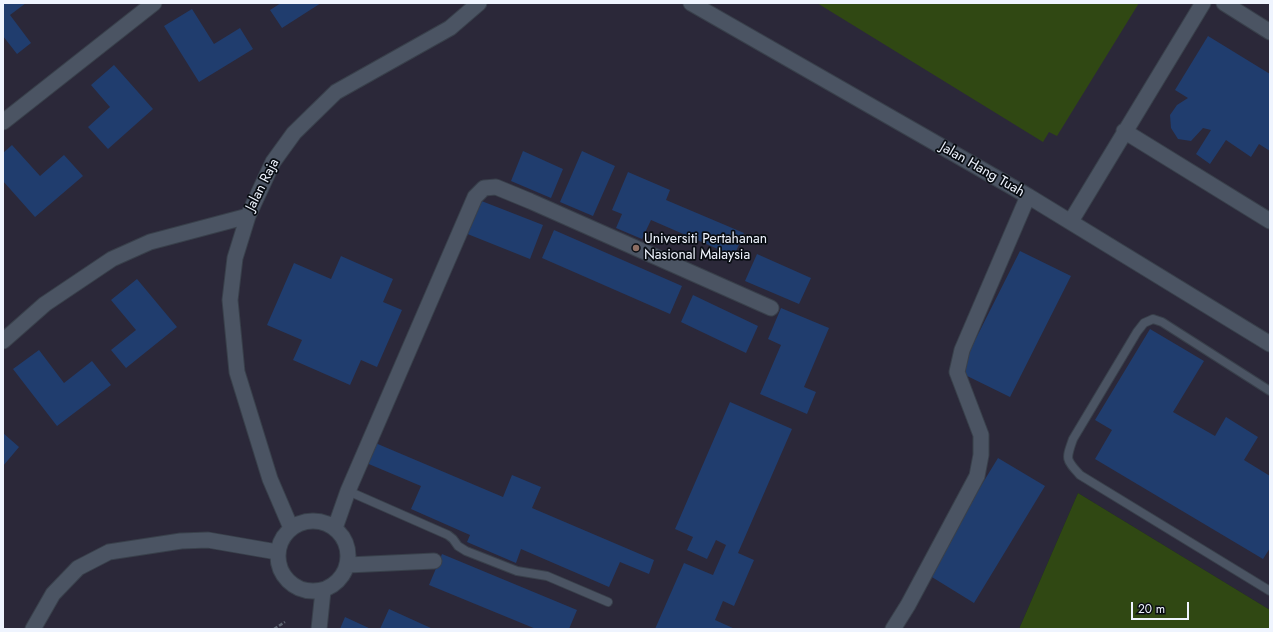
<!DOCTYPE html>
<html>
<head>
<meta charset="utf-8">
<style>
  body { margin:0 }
  #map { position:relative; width:1273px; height:632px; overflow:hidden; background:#1c2431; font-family:Jost,sans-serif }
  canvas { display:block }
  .frame { position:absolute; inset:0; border:4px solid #eff4fe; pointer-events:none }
  .scale { position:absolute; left:1131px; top:602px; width:58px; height:18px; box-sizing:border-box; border:2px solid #eff4fe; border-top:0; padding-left:5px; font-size:12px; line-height:14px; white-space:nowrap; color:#eff4fe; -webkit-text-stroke:3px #090d13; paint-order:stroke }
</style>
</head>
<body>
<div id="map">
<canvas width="1273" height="632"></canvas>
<div class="frame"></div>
<div class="scale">20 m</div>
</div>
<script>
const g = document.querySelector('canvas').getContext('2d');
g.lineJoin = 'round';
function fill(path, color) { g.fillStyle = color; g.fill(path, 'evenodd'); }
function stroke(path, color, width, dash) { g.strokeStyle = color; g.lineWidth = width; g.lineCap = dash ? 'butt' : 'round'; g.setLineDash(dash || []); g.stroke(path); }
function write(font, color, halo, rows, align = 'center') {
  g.font = font + ' Jost,sans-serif'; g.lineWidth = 3.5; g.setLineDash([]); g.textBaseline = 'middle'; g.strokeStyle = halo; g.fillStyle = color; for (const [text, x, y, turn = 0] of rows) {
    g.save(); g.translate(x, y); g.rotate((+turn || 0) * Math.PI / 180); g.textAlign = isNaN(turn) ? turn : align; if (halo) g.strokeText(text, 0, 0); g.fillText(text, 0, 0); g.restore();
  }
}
fill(new Path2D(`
  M3,3H1270V610L1078,493L1019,629H3Z`), '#2b2839');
fill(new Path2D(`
  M817,3H1139L1057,136L1049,132L1043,142Z
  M1078,493L1270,610V629H1019Z`), '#304813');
fill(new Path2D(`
  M3,3H26L10,15L31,43L17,54L3,36Z
  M281,3H321L282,28L270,10Z
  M192,9L214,44L240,28L253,49L199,82L164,26Z
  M1208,36L1270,74V151L1259,144L1251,157L1226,140L1210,164L1196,154L1211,130L1203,128L1191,141L1178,139L1171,128L1170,115L1177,105L1188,98L1175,90Z
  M114,65L153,109L108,149L88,127L110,107L91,85Z
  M12,145L40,176L64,155L83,176L35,217L3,181V153Z
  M523,151L563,169L551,198L511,181Z
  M582,151L615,166L593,216L560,202Z
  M628,172L670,190L666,200L744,233L734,256L651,220L642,239L616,228L622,214L612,210Z
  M479,200L543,225L530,259L465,233Z
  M554,230L682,286L670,314L542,258Z
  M1020,251L1071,276L1010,397L959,372Z
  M757,254L811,278L799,304L745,281Z
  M341,256L393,279L383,302L402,310L377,367L361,360L350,385L293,360L302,340L267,325L294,263L331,279Z
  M137,279L177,327L126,368L111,350L136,330L111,300Z
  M693,295L758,326L746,353L681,322Z
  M781,308L829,328L804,387L816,392L807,414L760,394L781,345L768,339Z
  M1150,329L1204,361L1173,412L1215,436L1226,417L1258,437L1244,460L1270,476V548L1263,559L1095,459L1112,430L1095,420Z
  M39,350L64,383L92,361L111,385L57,426L13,369Z
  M730,402L792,429L738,553L754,560L734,606L723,601L715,620L735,629H655L684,563L713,575L726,545L716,540L707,559L687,550L693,537L675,529Z
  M3,433L19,447L3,466Z
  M373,442L503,497L512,475L541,487L532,508L654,560L649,574L620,562L609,587L521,549L516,563L467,542L470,535L411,509L421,486L364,462Z
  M998,458L1045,486L974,603L927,574Z
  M442,554L577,610L569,629H536L429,585Z
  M389,609L433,629H380Z
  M345,617L371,629H340Z`), '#203d6e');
const lane = new Path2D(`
  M1270,391L1162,322L1153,319L1144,323L1137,332L1073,439C1066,459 1065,459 1080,475L1270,591
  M348,491L448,535L453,539L458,546L466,551L517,571L547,576L608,602`);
const street = new Path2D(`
  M691,3L1028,196L1270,344
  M1224,3L1270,32
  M3,122L154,3
  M1124,131L1270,221
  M1071,221L1203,3
  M3,341L45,304L112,259L150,242L248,216
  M278 556a35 35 0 1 1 70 0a35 35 0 1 1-70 0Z
  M291,528L270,479L237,372L230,300L235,258L248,216L273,162L294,133L336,92L450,28L479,3
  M335,528L348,491L475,197L484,188L496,187L530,201L771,308
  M348,565L434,561
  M33,629L53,594L78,568L109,552L181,541L208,540L277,552
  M319,629L323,591
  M893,629L908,605L977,476L981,455V435L957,372L962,350L1028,196`);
stroke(lane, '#39404b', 10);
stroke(street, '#39404b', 17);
stroke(new Path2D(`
  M274,629L285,622`), '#606773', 2.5, [4, 2]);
stroke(lane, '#4b5463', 8);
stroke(street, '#4b5463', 15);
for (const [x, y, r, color] of [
  [636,248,4,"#8d6e63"]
]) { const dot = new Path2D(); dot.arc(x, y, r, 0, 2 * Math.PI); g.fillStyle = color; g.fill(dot); stroke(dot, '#090d13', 1.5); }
write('14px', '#eff4fe', '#090d13', [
  ["Jalan Hang Tuah",982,170,30],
  ["Jalan Raja",263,185,-63]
]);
write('14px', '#eff4fe', '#090d13', [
  ["Universiti Pertahanan",644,240],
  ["Nasional Malaysia",644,256]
], 'left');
</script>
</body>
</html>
